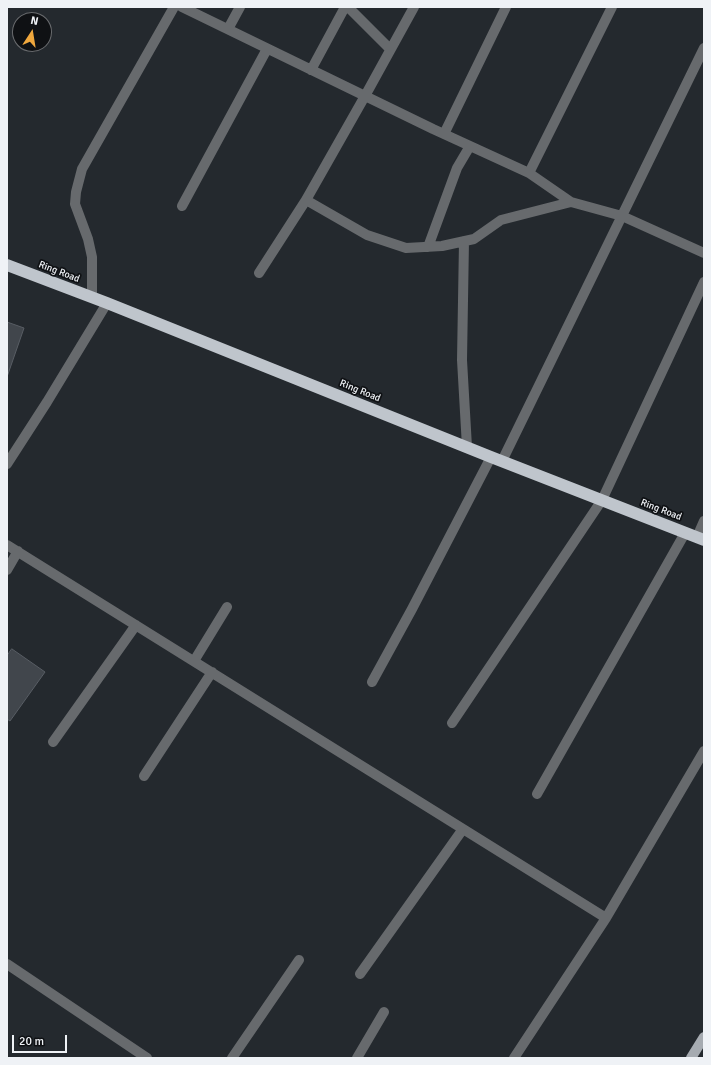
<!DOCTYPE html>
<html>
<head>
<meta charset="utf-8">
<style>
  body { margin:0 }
  #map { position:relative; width:711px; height:1065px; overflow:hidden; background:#24292e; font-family:Signika,sans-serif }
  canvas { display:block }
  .frame { position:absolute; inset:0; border:8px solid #eff2f6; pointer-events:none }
  .north { position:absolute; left:12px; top:12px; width:40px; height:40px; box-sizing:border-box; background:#0f1114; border:1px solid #696b6e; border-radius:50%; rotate:12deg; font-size:11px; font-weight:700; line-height:16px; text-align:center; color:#eff2f6 }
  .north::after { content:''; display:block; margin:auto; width:14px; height:18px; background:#efa73d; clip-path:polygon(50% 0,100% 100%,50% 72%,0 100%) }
  .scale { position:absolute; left:12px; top:1035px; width:55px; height:18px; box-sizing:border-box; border:2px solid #eff2f6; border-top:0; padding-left:5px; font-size:12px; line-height:14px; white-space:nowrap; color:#eff2f6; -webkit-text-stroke:3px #0f1114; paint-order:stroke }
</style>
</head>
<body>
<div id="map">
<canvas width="711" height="1065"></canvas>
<div class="frame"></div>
<div class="north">N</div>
<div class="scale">20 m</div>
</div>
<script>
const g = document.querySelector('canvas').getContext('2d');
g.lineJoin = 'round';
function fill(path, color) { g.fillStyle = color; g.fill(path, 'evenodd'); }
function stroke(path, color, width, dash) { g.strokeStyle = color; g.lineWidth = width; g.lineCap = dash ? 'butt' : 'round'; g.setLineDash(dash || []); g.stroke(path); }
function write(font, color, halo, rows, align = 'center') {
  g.font = font + ' Signika,sans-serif'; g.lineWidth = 3.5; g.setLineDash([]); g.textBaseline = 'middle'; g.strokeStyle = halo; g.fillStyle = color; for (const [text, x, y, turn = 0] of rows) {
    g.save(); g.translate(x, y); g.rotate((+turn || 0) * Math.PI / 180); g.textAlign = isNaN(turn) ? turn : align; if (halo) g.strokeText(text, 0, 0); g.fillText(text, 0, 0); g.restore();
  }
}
const building = new Path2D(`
  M7,322L24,328L7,377Z
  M12,649L45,672L10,721L7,719V656Z`);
fill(building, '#41464c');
stroke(building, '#585d64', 1);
stroke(new Path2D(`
  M182,7L433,129L529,173L571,202L622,216L704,253
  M348,7L390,49
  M228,29L240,7
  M311,70L345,7
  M444,134L506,7
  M529,173L612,7
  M306,200L367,235L406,248L442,246L474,239L501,220L571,202
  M182,206L267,49
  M464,241L462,360L467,447
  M428,247L457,168L470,146
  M259,273L306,200L365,96L414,7
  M92,297V257L88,239L75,204L76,192L82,169L174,7
  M502,461L704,48
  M7,464L47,402L107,303
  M697,537L704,521
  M7,545L606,918
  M7,570L18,551
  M194,661L227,607
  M372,682L412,609L491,457
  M452,723L602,500L704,282
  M53,742L136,625
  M144,776L212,672
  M537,794L685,533
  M7,964L147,1058
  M360,974L463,829
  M232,1058L299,960
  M357,1058L384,1012
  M514,1058L606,918L704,751`), '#676a6d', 10);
stroke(new Path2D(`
  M691,1058L704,1037`), '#a6abb1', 10);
stroke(new Path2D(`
  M7,265L107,303L491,457L704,540`), '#bfc5cc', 12);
write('10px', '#eff2f6', '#0f1114', [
  ["Ring Road",59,272,21],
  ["Ring Road",360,391,22],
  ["Ring Road",661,510,21]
]);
</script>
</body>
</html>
